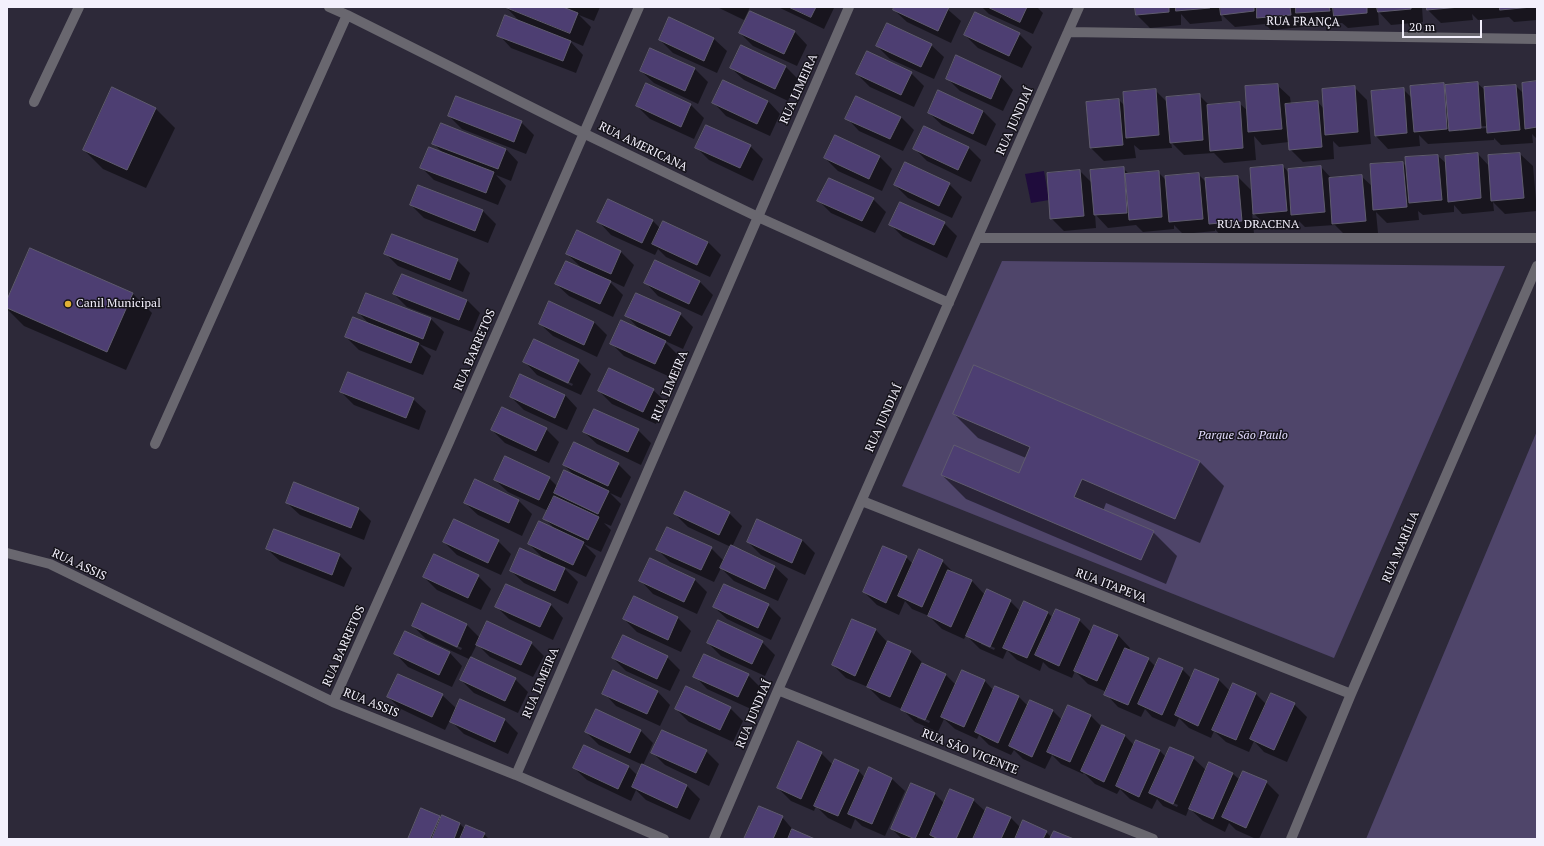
<!DOCTYPE html>
<html>
<head>
<meta charset="utf-8">
<style>
  body { margin:0 }
  #map { position:relative; width:1544px; height:846px; overflow:hidden; background:#2d2939; font-family:"PT Serif",serif }
  canvas { display:block }
  .frame { position:absolute; inset:0; border:8px solid #f3f0fc; pointer-events:none }
  .scale { position:absolute; left:1402px; top:20px; width:80px; height:18px; box-sizing:border-box; border:2px solid #f3f0fc; border-top:0; padding-left:5px; font-size:12px; line-height:14px; white-space:nowrap; color:#f3f0fc; -webkit-text-stroke:3px #15131a; paint-order:stroke }
</style>
</head>
<body>
<div id="map">
<canvas width="1544" height="846"></canvas>
<div class="frame"></div>
<div class="scale">20 m</div>
</div>
<script>
const g = document.querySelector('canvas').getContext('2d');
g.lineJoin = 'round';
function fill(path, color) { g.fillStyle = color; g.fill(path, 'evenodd'); }
function stroke(path, color, width, dash) { g.strokeStyle = color; g.lineWidth = width; g.lineCap = dash ? 'butt' : 'round'; g.setLineDash(dash || []); g.stroke(path); }
function write(font, color, halo, rows, align = 'center') {
  g.font = font + ' "PT Serif",serif'; g.lineWidth = 3; g.setLineDash([]); g.textBaseline = 'middle'; g.strokeStyle = halo; g.fillStyle = color; for (const [text, x, y, turn = 0] of rows) {
    g.save(); g.translate(x, y); g.rotate((+turn || 0) * Math.PI / 180); g.textAlign = isNaN(turn) ? turn : align; if (halo) g.strokeText(text, 0, 0); g.fillText(text, 0, 0); g.restore();
  }
}
fill(new Path2D(`
  M1002,261L1505,266L1334,658L902,486Z
  M1537,431V839H1366Z`), '#4f456a');
fill(new Path2D(`
  M1044,171L1049,200L1031,203L1025,174Z`), '#1f0c3c');
fill(new Path2D(`
  M506,7H600L594,21L579,15L591,27L583,46L569,40L583,55L576,73L511,48L499,35L520,22Z
  M717,7H750L744,20Z
  M778,7H833L834,8L824,29Z
  M895,7H945L961,21L951,43L907,22L894,10Z
  M982,7H1037L1043,13L1033,34L989,14Z
  M1136,7H1422L1423,22L1391,25L1378,11L1379,25L1348,28L1342,23L1310,26L1302,18L1303,27L1271,30L1265,24L1235,27L1221,14L1222,21L1190,24L1181,14V25L1150,28L1137,15Z
  M1428,7H1537V20L1514,22L1509,17L1478,20L1472,14L1473,20L1441,23L1428,10Z
  M751,12L795,32L807,45L797,66L753,46L740,33Z
  M670,18L714,39L727,51L717,73L673,53L660,40Z
  M1019,34L1032,47L1022,68L978,48L965,35Z
  M931,45L944,57L934,79L890,59L877,46Z
  M651,49L695,69L708,82L698,104L654,83L641,71Z
  M957,57L1001,77L1013,90L1003,111L960,91L947,78Z
  M785,66L798,79L788,101L744,80L731,68Z
  M911,73L924,86L914,107L870,87L857,74Z
  M1537,82V139L1532,134L1533,143L1501,145L1494,138V140L1428,144L1419,135L1420,146L1388,149L1376,136L1403,89L1412,98L1443,84L1445,86L1477,83L1485,90V88L1516,86L1523,93ZM1486,126V128L1460,131V128Z
  M647,85L691,105L704,118L694,139L650,119L637,106Z
  M1277,85L1290,97L1291,105L1318,102L1324,109L1354,87L1367,100L1371,144L1339,147L1333,141L1334,159L1303,162L1290,149L1289,142L1262,145L1254,136L1256,160L1224,163L1214,153L1184,155L1171,142L1172,148L1140,150L1134,145L1136,158L1104,161L1091,148L1119,100L1125,106L1155,90L1168,103L1199,95L1210,106L1239,103L1248,111Z
  M112,89L156,109L175,128L146,188L103,169L84,150Z
  M857,97L901,117L914,130L903,151L859,131L847,118Z
  M768,101L780,114L770,136L726,116L714,103Z
  M983,111L996,124L986,146L942,125L929,113Z
  M449,116L521,122L534,135L526,154L462,129Z
  M433,143L506,149L518,162L511,181L496,175L506,186L498,205L434,180L421,167L444,154Z
  M750,146L763,159L753,181L709,160L696,147Z
  M968,147L981,160L971,182L927,161L915,149Z
  M1478,154L1489,166V156L1520,154L1533,166L1537,211L1505,214L1493,202L1494,211L1462,214L1454,205V212L1423,215L1418,211L1419,220L1387,223L1376,212L1378,233L1346,236L1335,225L1305,227L1299,221V224L1267,226L1252,212L1254,234L1222,237L1215,229V231L1183,234L1174,225V229L1143,232L1136,225L1108,228L1095,214L1096,228L1064,231L1051,218L1080,171L1093,184L1123,168L1130,175L1158,172L1167,181L1198,174L1206,182L1238,177L1253,192L1283,166L1289,173L1321,167L1332,179L1361,176L1373,187L1403,163L1407,167L1438,156L1447,164Z
  M879,156L892,169L882,191L838,171L825,158Z
  M949,184L962,197L952,218L908,198L895,185Z
  M418,186L483,211L496,224L488,243L424,218L411,205Z
  M873,199L886,212L875,233L831,213L818,200Z
  M652,220L661,229L664,222L708,242L721,255L710,277L666,257L658,249L655,255L611,235L599,222Z
  M944,223L957,236L947,258L903,237L890,224Z
  M577,232L621,252L634,265L624,287L607,279L623,295L613,317L569,296L556,284L583,269L567,254Z
  M31,249L133,294L152,313L126,370L24,326L7,309V302Z
  M385,253L457,260L470,273L463,292L398,266Z
  M656,262L700,282L713,295L702,316L658,296L646,283Z
  M366,294L431,319L444,332L436,351L419,344L431,356L423,375L359,350L346,337L370,325L359,313Z
  M394,294L467,300L480,313L472,332L407,307Z
  M550,302L594,322L607,335L597,357L553,336L540,324Z
  M680,314L693,327L683,349L663,340L678,355L668,376L624,356L611,343L641,331L626,315Z
  M578,361L591,374L581,395L537,375L525,362ZM539,368L573,384L572,386L539,370Z
  M974,367L1200,462L1224,486L1200,543L1106,503L1103,511L1153,532L1177,556L1166,584L966,499L942,475L1020,474L1026,458L978,438L954,414Z
  M653,390L666,402L656,424L612,404L599,391Z
  M341,392L413,399L426,411L419,430L354,405Z
  M565,395L577,408L567,430L524,410L511,397Z
  M546,429L559,442L549,463L505,443L492,430Z
  M638,430L651,443L641,465L597,444L584,432Z
  M618,464L631,477L621,498L610,493L621,504L611,526L604,523L611,530L601,552L584,544L596,556L586,577L562,566L578,582L568,604L524,583L511,571L545,560L529,544L556,530L545,519L548,511L508,492L495,480L549,478L558,487L575,476L564,465Z
  M475,481L519,501L532,514L522,536L478,515L465,503Z
  M287,503L359,509L371,521L364,540L300,515Z
  M729,513L742,526L732,547L775,567L788,579L778,601L734,581L721,568L714,582L670,562L657,549L711,548L724,561L731,547L688,527L675,514Z
  M802,540L815,553L805,575L761,555L748,542Z
  M498,541L511,554L501,575L457,555L444,542Z
  M267,549L339,555L352,568L344,587L280,561Z
  M906,557L913,564L942,561L955,574L972,581L985,595L1010,601L1020,611L1047,612L1053,618L1079,620L1092,633L1118,635L1130,648L1129,651L1148,659L1156,667L1182,669L1192,679L1219,680L1230,691L1233,684L1256,694L1267,705L1294,704L1307,717L1287,762L1264,752L1254,741L1249,752L1226,742L1214,731L1211,738L1189,728L1179,718L1175,727L1152,717L1145,709L1141,717L1118,707L1106,694L1107,692L1088,684L1075,671L1072,678L1049,668L1043,662L1040,671L1017,660L1007,650L1003,659L980,649L966,635L964,639L942,629L929,616L912,609L905,601L899,615L877,605L864,592ZM981,642L995,648L994,650L981,644Z
  M478,576L491,589L481,610L437,590L424,577Z
  M695,580L707,592L697,614L653,594L641,581Z
  M507,585L551,605L563,618L553,640L509,619L497,607Z
  M634,597L678,618L691,631L681,652L637,632L624,619Z
  M423,604L467,625L480,638L531,643L544,656L533,677L490,657L477,644L470,658L515,679L528,692L518,713L474,693L461,680L471,660L426,639L413,626ZM427,632L462,648L461,650L427,634Z
  M768,605L781,618L771,640L727,619L714,607Z
  M876,630L887,642L911,652L924,664L945,674L956,685L962,672L985,681L994,691L996,687L1019,697L1028,706L1030,701L1053,711L1062,720L1068,706L1091,716L1102,727L1125,736L1135,746L1137,741L1160,751L1166,757L1193,758L1207,771L1210,764L1233,774L1240,780L1266,782L1279,795L1259,839H1256L1236,830L1229,823L1225,832L1203,821L1189,808L1186,816L1163,806L1157,799L1152,809L1130,799L1120,789L1117,794L1095,784L1084,773L1083,774L1061,764L1052,755L1045,769L1023,759L1014,750L1011,755L989,745L979,735L977,739L955,729L944,719L938,732L915,722L902,709L881,700L868,687L846,678L833,665ZM917,715L930,721L929,723L917,718ZM1164,799L1178,805L1177,807L1164,801Z
  M406,633L450,653L462,666L452,687L408,667L396,654Z
  M762,642L775,655L765,676L721,656L708,643Z
  M667,657L680,670L670,691L626,671L613,658Z
  M614,672L658,692L670,705L660,726L616,706L604,693Z
  M748,675L761,688L751,709L707,689L695,676Z
  M442,695L457,709L461,700L505,720L518,733L508,754L464,734L450,720L445,730L401,709L388,697Z
  M730,708L743,721L733,742L689,722L676,709Z
  M640,730L653,743L643,765L599,745L586,732Z
  M706,751L719,764L709,786L665,765L652,752Z
  M821,753L833,765L858,770L865,778L869,768L892,779L905,791L885,836L862,826L855,819L851,829L828,818L816,806L814,811L791,801L778,788Z
  M628,766L638,776L643,766L687,786L700,799L690,820L646,800L636,790L631,801L587,780L574,768Z
  M912,784L935,794L945,804L973,800L986,812L1010,817L1021,828L1046,832L1052,838L1071,839H935L934,838L933,839H902L892,829Z
  M442,816L460,824L465,829L484,834L489,839H409L439,817L441,819Z
  M782,817L794,831L813,839H745Z`), '#0007');
const building = new Path2D(`
  M505,7H563L578,13L570,33Z
  M789,7H816L811,17Z
  M894,7H949L938,31L893,10Z
  M988,7H1027L1020,22Z
  M1135,7H1169V12L1136,15Z
  M1176,7H1210V8L1176,11Z
  M1220,7H1254V11L1221,15Z
  M1257,7H1290L1291,15L1257,18Z
  M1296,7H1329L1330,11L1296,13Z
  M1333,7H1367V13L1334,16Z
  M1377,7H1411V9L1378,12Z
  M1427,7H1460L1427,10Z
  M1500,7H1532L1500,10Z
  M750,11L795,31L784,54L739,33Z
  M975,12L1020,33L1009,56L964,35Z
  M505,15L571,41L563,61L497,36Z
  M669,17L714,38L704,61L659,40Z
  M887,23L932,44L921,67L876,46Z
  M741,45L786,66L775,89L730,68Z
  M650,48L695,68L685,91L640,71Z
  M867,51L912,72L901,95L856,74Z
  M956,55L1001,76L991,99L946,79Z
  M723,80L768,101L757,124L712,103Z
  M1537,81V127L1525,129L1522,83Z
  M1478,82L1481,128L1449,131L1445,85Z
  M646,83L691,104L681,127L636,106Z
  M1444,83L1447,129L1414,132L1410,86Z
  M1278,84L1282,129L1248,132L1245,86Z
  M1516,85L1520,130L1487,133L1484,87Z
  M1355,86L1358,132L1325,135L1322,89Z
  M112,87L156,108L127,170L83,150Z
  M1404,88L1407,133L1375,136L1371,91Z
  M1156,89L1159,135L1126,138L1123,92Z
  M938,90L983,111L973,134L928,113Z
  M1200,94L1203,140L1170,143L1166,97Z
  M456,96L522,121L514,142L448,116Z
  M856,96L901,117L890,139L845,119Z
  M1119,99L1123,145L1090,148L1086,102Z
  M1318,101L1322,147L1289,150L1285,104Z
  M1240,102L1243,148L1210,151L1207,105Z
  M441,123L506,149L498,169L432,144Z
  M706,125L751,145L740,168L695,148Z
  M924,126L969,147L958,170L913,149Z
  M835,135L880,156L869,179L824,158Z
  M429,147L494,172L486,193L420,168Z
  M1478,153L1481,198L1448,202L1445,156Z
  M1520,153L1524,198L1491,201L1488,155Z
  M1438,155L1442,200L1409,203L1405,157Z
  M905,162L950,183L939,206L894,185Z
  M1403,162L1407,207L1373,210L1370,164Z
  M1283,165L1287,211L1253,214L1250,168Z
  M1321,166L1325,212L1291,215L1288,169Z
  M1124,167L1127,213L1094,215L1090,170Z
  M1080,170L1084,216L1050,219L1047,173Z
  M1159,171L1162,217L1129,220L1125,174Z
  M1199,173L1203,219L1169,222L1165,176Z
  M1362,175L1366,221L1332,224L1329,178Z
  M1238,176L1242,221L1209,224L1205,178Z
  M829,178L874,198L862,221L817,201Z
  M418,185L483,210L475,231L410,205Z
  M608,199L653,220L642,243L597,222Z
  M900,202L945,222L934,245L889,225Z
  M663,221L708,242L697,265L652,244Z
  M577,230L621,251L611,274L566,254Z
  M392,234L458,259L450,280L384,254Z
  M30,248L133,293L107,352L7,308V300Z
  M655,260L700,281L689,304L644,283Z
  M566,261L611,281L600,304L555,284Z
  M402,274L467,300L459,320L393,294Z
  M366,293L431,318L423,339L358,313Z
  M636,293L681,313L670,336L625,316Z
  M549,301L594,322L584,345L539,324Z
  M353,317L419,343L411,363L345,337Z
  M621,320L666,341L655,364L610,344Z
  M534,339L579,360L568,383L523,362Z
  M974,365L1200,461L1175,519L1082,479L1074,497L1154,531L1141,560L941,475L954,445L1019,473L1030,447L953,414Z
  M609,368L654,389L643,412L598,391Z
  M348,372L414,398L406,418L340,392Z
  M520,374L565,395L555,418L510,397Z
  M502,407L547,428L536,451L491,430Z
  M594,409L639,429L628,452L583,432Z
  M574,442L619,463L608,486L563,465Z
  M505,456L550,477L539,500L494,480Z
  M564,470L609,491L598,514L554,493Z
  M475,479L519,500L509,523L464,503Z
  M294,482L359,508L351,528L286,503Z
  M685,491L730,512L719,535L674,514Z
  M554,496L599,517L588,540L543,519Z
  M454,519L499,540L488,563L443,542Z
  M757,519L802,540L792,563L747,542Z
  M539,521L584,542L573,565L528,544Z
  M667,527L712,547L701,570L656,550Z
  M274,529L340,554L332,575L266,549Z
  M731,545L775,566L765,589L720,568Z
  M883,546L907,556L886,603L863,592Z
  M520,548L565,568L555,591L510,571Z
  M919,549L943,560L922,607L898,596Z
  M434,554L479,575L468,598L423,577Z
  M650,558L695,579L684,602L639,581Z
  M948,570L972,580L951,627L928,616Z
  M506,584L551,604L540,627L495,607Z
  M724,584L769,604L758,628L713,607Z
  M987,589L1011,600L990,647L966,636Z
  M634,596L678,617L668,640L623,619Z
  M1024,601L1048,612L1027,658L1003,648Z
  M422,603L467,624L457,647L412,626Z
  M1056,609L1080,619L1059,666L1035,655Z
  M852,619L876,629L855,676L832,665Z
  M718,620L763,641L752,664L707,643Z
  M487,621L532,642L521,665L476,645Z
  M1094,625L1118,635L1097,681L1074,671Z
  M405,631L450,652L439,675L394,654Z
  M623,635L668,656L657,679L612,658Z
  M888,641L911,651L890,697L867,687Z
  M1125,648L1149,658L1128,705L1104,695Z
  M704,654L749,674L738,697L693,677Z
  M471,657L516,678L505,701L460,680Z
  M1159,658L1183,668L1162,715L1138,704Z
  M922,663L946,674L925,720L901,710Z
  M1195,669L1219,679L1198,726L1175,715Z
  M613,670L658,691L647,714L602,694Z
  M962,670L985,680L964,727L941,717Z
  M398,674L443,694L432,717L387,697Z
  M1233,683L1256,693L1236,740L1212,730Z
  M686,686L731,707L720,730L675,709Z
  M995,686L1019,696L998,743L975,732Z
  M1271,693L1295,703L1274,750L1250,739Z
  M460,699L505,719L495,742L450,722Z
  M1030,700L1053,710L1032,757L1009,746Z
  M1068,705L1091,715L1070,762L1047,752Z
  M596,709L641,730L630,753L585,732Z
  M1102,725L1125,735L1104,782L1081,771Z
  M662,730L707,750L696,773L651,753Z
  M1136,740L1160,750L1139,797L1116,786Z
  M798,741L822,752L801,799L777,788Z
  M584,745L629,766L618,789L573,768Z
  M1170,747L1194,757L1173,804L1149,793Z
  M835,759L859,770L838,816L814,806Z
  M1209,762L1233,773L1213,819L1189,809Z
  M642,764L687,785L677,808L632,787Z
  M869,767L892,778L872,824L848,814Z
  M1243,771L1267,781L1246,828L1222,817Z
  M911,783L935,793L915,839L891,829Z
  M950,789L974,799L956,839H938L930,835Z
  M759,806L783,816L773,839H744Z
  M987,807L1011,817L1001,839H973Z
  M421,808L440,816L430,839H408Z
  M442,815L460,823L454,839H432Z
  M1023,820L1047,831L1043,839H1015Z
  M466,825L485,833L482,839H460Z
  M792,829L815,839H788Z
  M1054,831L1074,839H1050Z`);
fill(building, '#4d3e72');
stroke(building, '#5f5b6e', 1);
stroke(new Path2D(`
  M329,7L347,15L583,133L758,217L949,303
  M1068,32L1537,39
  M34,102L79,7
  M978,238H1537
  M155,444L347,15
  M862,501L1351,694
  M7,553L50,564L333,702L516,775L664,839
  M778,690L1153,839
  M333,702L449,442L639,7
  M516,775L849,7
  M714,839L778,690L1079,7
  M1291,839L1351,694L1537,266`), '#69676f', 10);
for (const [x, y, r, color] of [
  [68,304,4,"#e0b034"]
]) { const dot = new Path2D(); dot.arc(x, y, r, 0, 2 * Math.PI); g.fillStyle = color; g.fill(dot); stroke(dot, '#15131a', 1.5); }
write('12px', '#f3f0fc', '#15131a', [
  ["RUA FRANÇA",1303,22,1],
  ["RUA LIMEIRA",799,89,-66],
  ["RUA JUNDIAÍ",1015,121,-66],
  ["RUA AMERICANA",643,147,26],
  ["RUA DRACENA",1258,225],
  ["RUA BARRETOS",475,350,-67],
  ["RUA LIMEIRA",670,386,-67],
  ["RUA JUNDIAÍ",884,418,-66],
  ["RUA MARÍLIA",1401,547,-67],
  ["RUA ASSIS",79,565,25],
  ["RUA ITAPEVA",1111,586,21],
  ["RUA BARRETOS",344,646,-66],
  ["RUA LIMEIRA",541,683,-67],
  ["RUA ASSIS",371,703,22],
  ["RUA JUNDIAÍ",754,714,-67],
  ["RUA SÃO VICENTE",970,752,22]
]);
write('12px', '#f3f0fc', '#15131a', [
  ["Canil Municipal",76,304]
], 'left');
write('italic 12px', '#e2dbfd', '#15131a', [
  ["Parque São Paulo",1243,436]
]);
</script>
</body>
</html>
